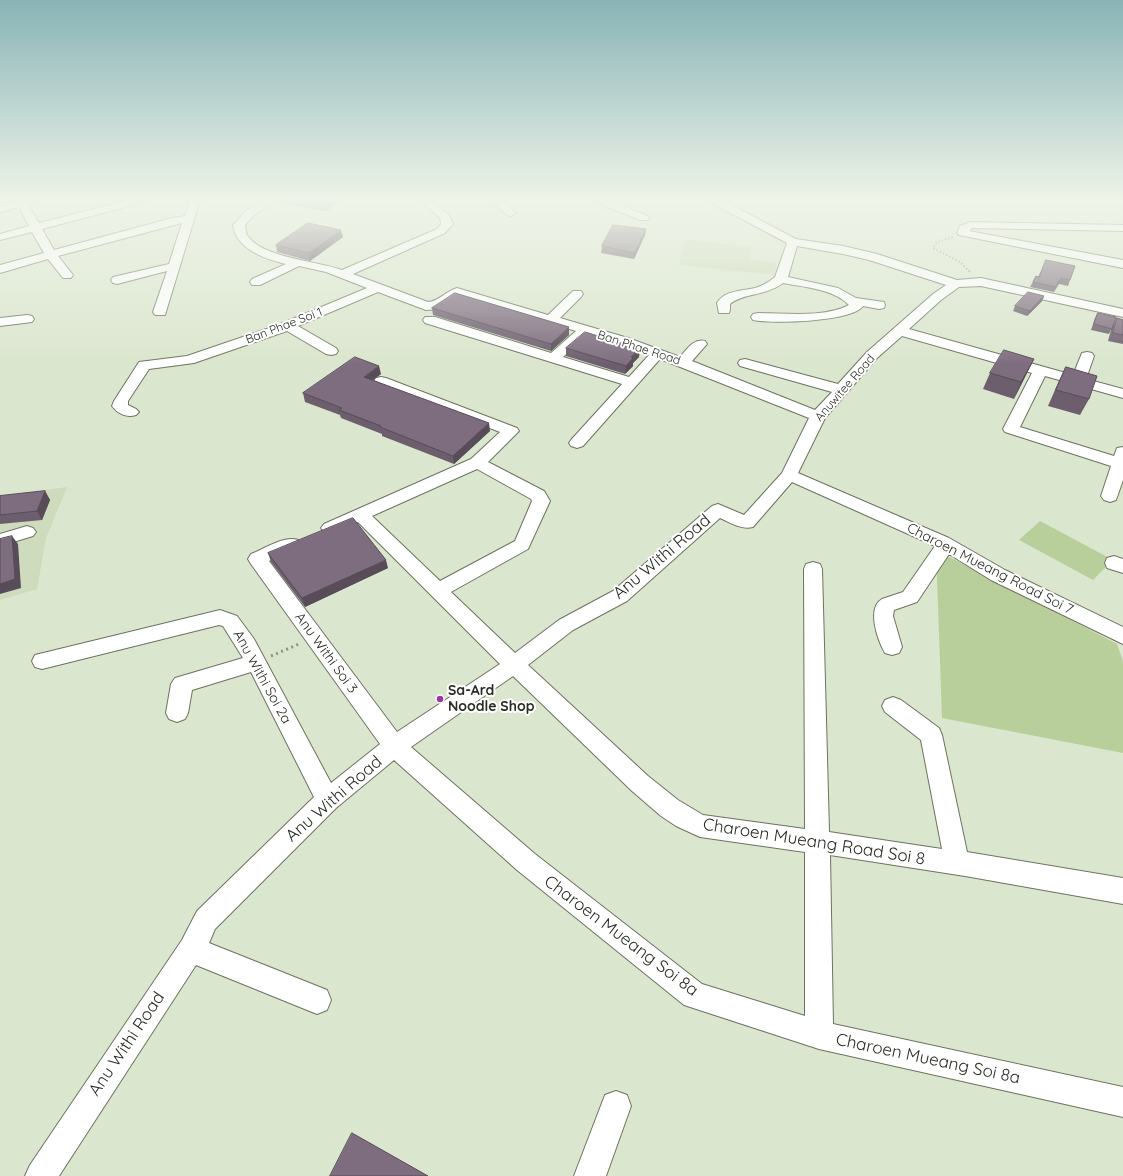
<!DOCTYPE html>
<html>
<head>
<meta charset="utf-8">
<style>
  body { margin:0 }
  canvas { display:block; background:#dbe6ce }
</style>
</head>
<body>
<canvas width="1123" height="1176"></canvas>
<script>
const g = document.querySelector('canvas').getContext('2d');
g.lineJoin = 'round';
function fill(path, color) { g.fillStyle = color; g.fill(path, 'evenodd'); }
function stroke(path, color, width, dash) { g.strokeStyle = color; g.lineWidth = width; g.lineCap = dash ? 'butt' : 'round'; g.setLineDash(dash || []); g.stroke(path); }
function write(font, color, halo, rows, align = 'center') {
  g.font = font + ' Quicksand,sans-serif'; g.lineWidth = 4; g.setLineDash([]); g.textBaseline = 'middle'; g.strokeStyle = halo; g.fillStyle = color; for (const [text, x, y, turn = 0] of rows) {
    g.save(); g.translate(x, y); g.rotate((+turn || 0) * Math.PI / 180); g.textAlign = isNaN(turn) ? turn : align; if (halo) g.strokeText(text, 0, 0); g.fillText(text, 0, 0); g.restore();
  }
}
fill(new Path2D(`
  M685,239L752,247L749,259L777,263L774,275L679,265Z
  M67,487L46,538L37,589L0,600V496Z`), '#cedbbc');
fill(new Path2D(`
  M1040,521L1113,560L1093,580L1019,540Z
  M936,550L1117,644L1123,661V753L942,718Z`), '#b9cf9b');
const minor = new Path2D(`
  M15,200H38L37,202L28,205L39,223L129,200H146L145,202L42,229L54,250L172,218L185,216L190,200H200L165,315H155L153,312L167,271L117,284L113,283L111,280L113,277L169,264L182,223L58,256L73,275L71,278H63L48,259L0,273V265L44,253L32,232L0,240V234L29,226L19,207L0,212V206L16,201Z
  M264,200H277L255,214L245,225C245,228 246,232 247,235C261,258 318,261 342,270L437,229L441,224L440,218L420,200H431L449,215L453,224L445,233L353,274L428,302C438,302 446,291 457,288L548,315L573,291H581L583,294L581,297L560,318L628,338L680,357C687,349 694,338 705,341L707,344L692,361L815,410L832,392L740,366L738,363L740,360L745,359L838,384L867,352L933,294L946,285L869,260L843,254L797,246L788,277L838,288L856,298L884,302L885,305L884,308L879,309L863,306C852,322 772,324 753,320L751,317L753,314L758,313C785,313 825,318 849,305C834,289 804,287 783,283C766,296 743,293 730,304V310L729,313H719L717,303C725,290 742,291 755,288C762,286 769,282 775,277L787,243L710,202L709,200H722L796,239L843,246L877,254L957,280L981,278L1123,309V317L981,286L959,287L941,300L909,329L1073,375L1082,353L1087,352L1092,353L1094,356L1086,379L1123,389V398L1045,376L1020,427L1114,456L1117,448L1123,447V480L1116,500L1110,502L1104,500L1101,496L1111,466L1005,432L1003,429L1032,373L902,336L877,358L825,418L798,473L949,538L1005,570L1123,627V644L991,580L949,554L917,602L894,610L893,616L902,647L899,653L892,655L885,653C878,641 866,608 882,599L903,592L935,546L792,482L753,527C742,530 731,523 720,518L627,601L573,630L528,665L648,776L678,800L703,815L805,829L804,569L806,564L813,562L820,564L822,569L829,832L942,849L921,740L885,712L882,706L885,700L893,697L901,700L939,728L942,735L967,852L1123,878V904L965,876L830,855L833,1024L1123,1087V1117L819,1049L684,1005L517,870L394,760L336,808L215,929L209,943L327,990L331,1000L327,1010L317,1014L196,965L59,1176H25L30,1165L182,940L197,911L314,797L251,672L192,690L188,713L185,719L177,722L169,719L166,713L171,684L175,678L243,658L223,626L219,625L42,669L35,667L32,661L35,655L220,610L237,616L254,639L331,783L380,744L251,564L248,559L251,554C264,549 284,535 298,540L301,544L298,548L269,561L397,732L500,664L358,522L336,532L330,534L324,532L321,528L324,524L471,459L500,432L376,384L374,381L376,378L381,377L386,378L517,428L519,431L488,462L544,491L550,501L528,549L451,592L515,653L559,620L613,591L712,506L718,504L744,515L782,473L809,418L660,359L583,446L577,448L571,446L569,443L571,440L622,384L425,323L423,320L425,317H435L551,353L576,331L459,296L440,309L426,310L378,292L298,326L336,348L338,351L336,354L331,355L326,354L287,331L194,363L149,369L128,401V405L136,409L139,412L136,415C127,418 118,414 112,406L114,401L139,362L187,356L278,325L367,288L326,272L299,266L260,285H252L250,282L252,279L286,264C269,260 247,253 237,237C235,234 234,229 233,225L235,223L247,210ZM588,335L649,355L629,377L563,357ZM477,469L531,499L532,501L515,541L440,581L372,516ZM513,676L632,791L661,816L676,826L700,837L805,852V1016L702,984L535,854L411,747Z
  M490,200H501L516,213L511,216L507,215Z
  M594,200H608L648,216L649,218L648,220H640L595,202Z
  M970,222L1123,225V231L972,228L969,231L1123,260V268L959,235L957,233L960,226Z
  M27,315L32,316L34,319L32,322L0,326V318Z
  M27,526L33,528L36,532L33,536L0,546V534Z
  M1114,556L1123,559V573L1107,568L1105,563L1107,558Z
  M616,1091L627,1095L631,1106L606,1176H574L605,1095Z`);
stroke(minor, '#6b745f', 2);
stroke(new Path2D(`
  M953,237L937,242L933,248L960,262L970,272`), '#8c9482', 1.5, [1.5, 2]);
stroke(new Path2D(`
  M271,656L299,644`), '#8c9482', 3, [2, 3.5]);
fill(minor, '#fff');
fill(new Path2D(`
  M281,200H341L326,211L282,204Z
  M646,229L645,235L634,259L601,253L602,246Z
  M343,237L310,261L277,252L276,245Z
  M1046,260L1070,280L1068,286L1059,284L1054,292L1030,287L1036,276L1038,277Z
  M1044,296L1042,301L1027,316L1013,311L1015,306Z
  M432,308L569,335L551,351L433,315Z
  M1098,313L1114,324L1117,318L1123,320V344L1108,341L1111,330L1109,334L1091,330L1095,318Z
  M566,348L640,349L639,357L633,363V366L625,374L566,356Z
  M1034,359L1014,399L983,389L990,373Z
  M1066,367L1089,399L1080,415L1048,406L1058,383Z
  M381,374L373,380L490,431L454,464L382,436V434L341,418L340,415L305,402L303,393Z
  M45,491L50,500L42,520L0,524V496Z
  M268,553L388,568L305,607L271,562Z`), '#6c5e6d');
fill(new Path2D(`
  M327,200H341L326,211L325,202Z
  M646,229L645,235L634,259L635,253Z
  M341,230L343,237L310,261L309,253Z
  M1044,296L1042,301L1027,316L1030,311Z
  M569,327V335L551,351V344Z
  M640,349L639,357L633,363V366L625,374L626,366L631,357Z
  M1034,359L1014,399L1021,382Z
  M379,366L381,374L366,385L364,377Z
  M489,423L490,431L454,464L453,456Z
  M45,491L50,500L42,520L37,511Z
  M12,536L18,544L21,588L0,594V584Z
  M386,560L388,568L305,607L302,598Z`), '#584c59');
const building = new Path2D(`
  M314,200H327L325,202Z
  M308,223L341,230L309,253L276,245Z
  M613,225L646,229L635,253L602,246Z
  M1046,260L1075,266L1070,280L1061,278L1056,287L1033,282L1036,276L1039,277Z
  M1028,292L1044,296L1030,311L1015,306Z
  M455,293L569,327L551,344L432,308Z
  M1098,313L1116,317L1112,329L1094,324Z
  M1117,318L1123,320V335L1113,333Z
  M585,332L640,349L631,357L633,358L626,366L566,348Z
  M1004,350L1034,359L1021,382L990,373Z
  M355,357L379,366L364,377L489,423L453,456L380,427L381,426L339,410L342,408L303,393Z
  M1066,367L1097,376L1089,399L1056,390Z
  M45,491L37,511L0,515V496Z
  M353,518L386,560L302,598L268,553Z
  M12,536L15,579L0,584V539Z
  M352,1133L428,1176H330Z`);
fill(building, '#7e6d7f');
stroke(building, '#584c59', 1);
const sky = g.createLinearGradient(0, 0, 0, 365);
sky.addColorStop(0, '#88b4b6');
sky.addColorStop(0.55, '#eff4e9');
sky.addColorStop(1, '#eff4e900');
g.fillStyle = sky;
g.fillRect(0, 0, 1123, 365);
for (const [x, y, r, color] of [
  [440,699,4,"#9838a0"]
]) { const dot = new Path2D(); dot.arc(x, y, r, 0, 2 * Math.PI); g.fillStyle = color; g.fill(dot); stroke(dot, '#fff', 1.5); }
write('12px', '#282c23', '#fff', [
  ["Ban Phae Soi 1",284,326,-21],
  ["Ban Phae Road",639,348,18],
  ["Anuwitee Road",845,388,-49]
]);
write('14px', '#282c23', '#fff', [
  ["Charoen Mueang Road Soi 7",990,569,27],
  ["Anu Withi Soi 3",326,653,54],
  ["Anu Withi Soi 2a",262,677,61]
]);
write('bold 14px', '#282c23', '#fff', [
  ["Sa-Ard",448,691],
  ["Noodle Shop",448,707]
], 'left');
write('17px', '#282c23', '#fff', [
  ["Anu Withi Road",662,557,-40],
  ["Anu Withi Road",334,799,-41],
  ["Charoen Mueang Road Soi 8",814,842,9],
  ["Charoen Mueang Soi 8a",621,936,37],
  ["Anu Withi Road",127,1044,-56],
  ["Charoen Mueang Soi 8a",928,1059,12]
]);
</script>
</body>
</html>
